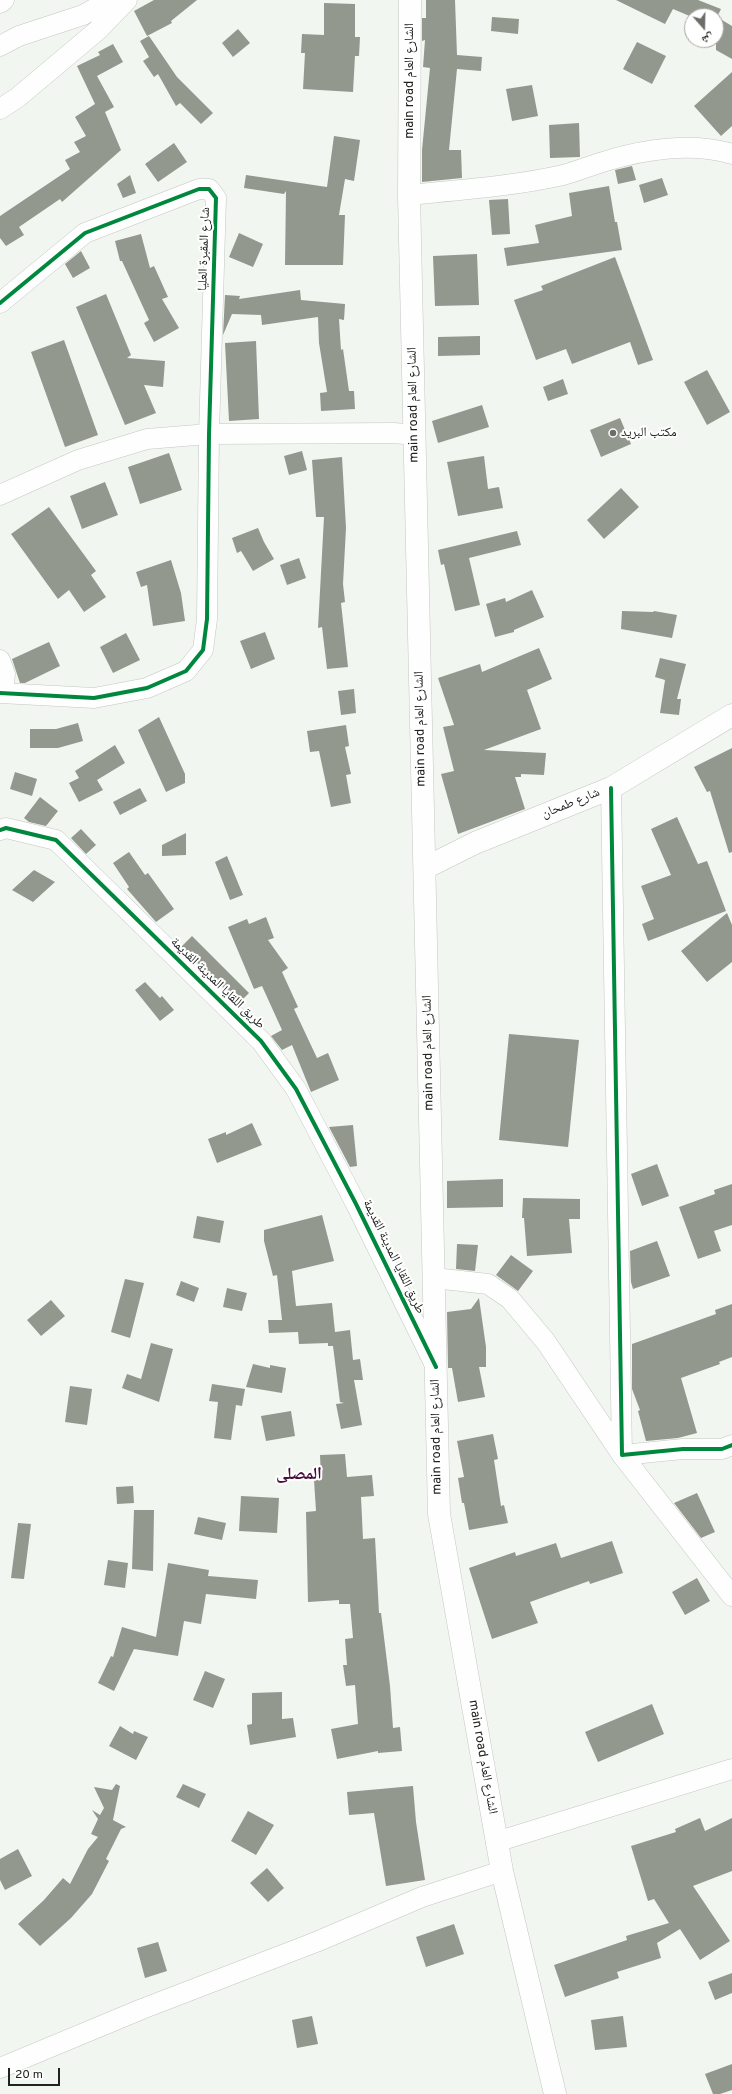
<!DOCTYPE html>
<html>
<head>
<meta charset="utf-8">
<style>
  body { margin:0 }
  #map { position:relative; width:732px; height:2094px; overflow:hidden; background:#f2f6f0; font-family:Overpass,"Noto Naskh Arabic",sans-serif }
  canvas { display:block }
  .north { position:absolute; left:684px; top:8px; width:40px; height:40px; box-sizing:border-box; background:#fff; border:1px solid #a6a7a5; border-radius:50%; rotate:160deg; font-size:11px; font-weight:700; line-height:16px; text-align:center; color:#20231e }
  .north::after { content:''; display:block; margin:auto; width:14px; height:18px; background:#6a6d68; clip-path:polygon(50% 0,100% 100%,50% 72%,0 100%) }
  .scale { position:absolute; left:8px; top:2068px; width:52px; height:18px; box-sizing:border-box; border:2px solid #20231e; border-top:0; padding-left:5px; font-size:12px; line-height:14px; white-space:nowrap; color:#20231e; -webkit-text-stroke:3px #fff; paint-order:stroke }
</style>
</head>
<body>
<div id="map">
<canvas width="732" height="2094"></canvas>
<div class="north">ش</div>
<div class="scale">20 m</div>
</div>
<script>
const g = document.querySelector('canvas').getContext('2d');
g.lineJoin = 'round';
function fill(path, color) { g.fillStyle = color; g.fill(path, 'evenodd'); }
function stroke(path, color, width, dash) { g.strokeStyle = color; g.lineWidth = width; g.lineCap = dash ? 'butt' : 'round'; g.setLineDash(dash || []); g.stroke(path); }
function write(font, color, halo, rows, align = 'center') {
  g.font = font + ' Overpass,"Noto Naskh Arabic",sans-serif'; g.lineWidth = 4; g.setLineDash([]); g.textBaseline = 'middle'; g.strokeStyle = halo; g.fillStyle = color; for (const [text, x, y, turn = 0] of rows) {
    g.save(); g.translate(x, y); g.rotate((+turn || 0) * Math.PI / 180); g.textAlign = isNaN(turn) ? turn : align; if (halo) g.strokeText(text, 0, 0); g.fillText(text, 0, 0); g.restore();
  }
}
fill(new Path2D(`
  M154,0H197L171,21L172,23L147,36L134,11Z
  M426,0H455L457,55L482,57L481,71L457,69L449,150H461L462,178L422,182V150L430,68L423,67L425,40L422,41V18H426Z
  M616,0H698L721,9L717,17L732,26V59L716,50V16L692,17L673,9L665,24Z
  M324,3L355,4V37H360L359,56H355L353,92L303,89L305,53H301L302,34L324,35Z
  M492,17L519,19L518,34L491,31Z
  M238,29L250,43L233,57L222,43Z
  M149,36L177,77L213,113L201,124L180,103L176,106L158,74L154,77L143,61L149,57L140,41Z
  M637,42L666,56L652,84L623,69Z
  M113,44L123,62L97,76L114,107L105,112L121,150L62,202L60,199L19,227L24,235L6,246L0,238V216L70,169L65,160L80,152L74,142L86,136L75,117L95,104L77,66L100,55L98,52Z
  M732,72V126L721,136L694,106Z
  M532,85L538,116L512,121L506,89Z
  M579,123L580,157L550,158L549,125Z
  M334,136L360,140L354,181L345,179L339,215H345L343,265H285L286,191L284,194L244,188L246,175L327,187Z
  M174,143L187,162L158,182L145,164Z
  M632,166L636,180L618,184L615,170Z
  M130,175L136,193L123,198L117,184Z
  M662,178L668,195L644,203L639,185Z
  M609,186L615,222H617L622,250L507,266L504,248L539,243L535,225L572,216L569,193Z
  M508,199L510,234L492,235L489,200Z
  M239,233L263,244L253,267L229,257Z
  M141,234L150,268L154,266L168,297L162,299L179,328L154,342L144,323L149,320L122,261H120L115,241Z
  M81,251L90,268L73,278L65,264Z
  M477,254L479,305L435,306L433,256Z
  M615,257L653,360L638,365L630,342L572,364L566,349L536,360L514,300L543,290L541,286Z
  M300,290L301,300L345,304L344,320L339,319L341,350L343,349L349,391H354L355,409L321,411L320,393L327,392L319,343L318,317L262,325L261,315L232,314L223,335L225,295L240,296L239,299Z
  M106,294L131,355L127,358L165,361L163,387L144,385L156,413L125,425L76,307Z
  M480,336V355L438,356V337Z
  M64,340L98,435L65,447L31,352Z
  M256,341L259,419L229,421L225,343Z
  M707,370L730,412L707,425L684,382Z
  M563,379L568,394L548,401L543,387Z
  M482,405L489,427L438,443L432,421Z
  M620,418L631,444L601,457L590,430Z
  M302,451L307,470L289,475L284,456Z
  M169,453L182,490L140,504L128,467Z
  M484,456L488,489L499,487L503,508L458,516L447,462Z
  M342,457L346,528L343,584L345,602L341,603L348,667L327,669L322,627L318,628L324,517H316L312,460Z
  M105,482L118,515L82,529L70,496Z
  M621,488L639,507L604,539L587,520Z
  M49,507L96,571L91,575L106,597L84,612L69,590L58,599L11,534Z
  M258,528L264,542L274,559L253,571L241,551L237,553L232,538Z
  M517,531L521,545L469,558L480,605L455,611L444,564L441,565L438,550Z
  M299,558L306,578L287,585L280,565Z
  M171,560L181,593L185,621L153,626L147,585L141,587L136,572Z
  M532,590L544,617L514,630V632L495,637L486,604L505,598L506,602Z
  M622,611L653,612L654,611L677,615L672,638L621,629Z
  M265,632L275,659L251,669L240,641Z
  M126,633L140,660L113,673L100,647Z
  M49,642L60,666L25,683H20L12,659Z
  M539,648L552,679L527,690L541,729L484,750L546,753L544,775L521,774V777H515L525,809L458,834L441,774L454,771L443,727L454,725L438,678L480,664L482,672Z
  M660,658L686,664L677,699H681L679,715L660,713L665,680L655,677Z
  M354,689L356,713L341,715L338,691Z
  M159,717L185,774V783L166,792L138,730Z
  M78,723L83,741L58,748H30V729H56Z
  M346,725L349,746L345,747L351,774L346,775L351,803L331,807L319,751L310,752L307,731Z
  M115,745L125,763L97,780L103,790L79,802L69,783L79,778L75,771Z
  M732,748V852L729,853L710,791L707,792L694,767Z
  M15,772L37,779L32,796L10,789Z
  M140,788L147,801L120,815L113,802Z
  M40,797L58,811L46,826L29,822L24,818Z
  M677,817L698,864L707,861L726,911L648,941L642,924L654,919L641,886L671,875L651,829Z
  M81,829L96,845L86,854L71,838Z
  M186,833V855L162,856V845Z
  M129,852L145,875L148,873L174,909L156,922L127,889L129,887L113,863Z
  M227,856L243,895L230,900L215,862Z
  M34,870L55,882L33,902L12,890Z
  M727,913L732,925V962L707,982L681,951Z
  M266,917L274,938L268,940L288,968L282,972L298,1007L294,1009L317,1058L328,1053L339,1080L311,1092L292,1045L282,1050L271,1036L282,1030L262,986L254,989L228,927L247,919L249,924Z
  M192,936L249,993L239,1003L181,947Z
  M145,982L160,998L162,996L174,1010L160,1021L135,990Z
  M509,1034L579,1040L568,1147L499,1140Z
  M252,1123L262,1145L217,1163L208,1139L226,1132V1135Z
  M353,1125L357,1166L350,1167L329,1127Z
  M657,1164L669,1196L642,1206L631,1174Z
  M503,1179V1207L447,1208V1181Z
  M732,1184V1225L714,1231L721,1251L698,1259L679,1207L715,1194L714,1190Z
  M523,1198L580,1199V1219H569L572,1253L527,1256L524,1218H522Z
  M322,1215L334,1261L292,1271L296,1306L332,1303L335,1332L350,1330L353,1360L360,1359L363,1380H354L362,1425L341,1429L336,1404L344,1403L340,1402L333,1346H328V1343L299,1344L298,1332L269,1333L268,1320H282L277,1275L273,1276L264,1241V1230Z
  M197,1216L224,1221L220,1243L193,1238Z
  M657,1241L670,1276L633,1289L631,1282L630,1251Z
  M457,1244L478,1245L475,1271L456,1269Z
  M511,1255L533,1271L518,1291L496,1275Z
  M125,1279L144,1283L130,1338L111,1332Z
  M181,1281L199,1288L194,1302L176,1295Z
  M227,1288L247,1293L242,1311L223,1307Z
  M479,1298L486,1347V1367H479L485,1397L458,1402L452,1368H448L447,1312L471,1309Z
  M51,1300L65,1316L41,1336L27,1320Z
  M732,1304V1357L719,1362L720,1364L681,1378L697,1433L678,1438L646,1441L638,1411L640,1410L632,1389V1344L716,1314L715,1310Z
  M151,1343L173,1349L159,1402L122,1388L127,1374L141,1379Z
  M253,1364L270,1368V1365L286,1368L282,1393L246,1387Z
  M212,1384L245,1389L242,1406L236,1405L231,1440L214,1438L218,1402L209,1401Z
  M70,1386L92,1389L87,1425L65,1422Z
  M291,1411L295,1436L266,1441L261,1416Z
  M493,1434L498,1459L494,1460L501,1506L504,1505L508,1523L469,1530L464,1503H462L458,1478L464,1477L457,1441Z
  M345,1454L347,1477L372,1475L374,1496L361,1497L363,1539L375,1538L379,1613H381L390,1686L393,1728L400,1727L402,1751L378,1753V1751L337,1759L331,1729L358,1724L355,1685L346,1686L343,1665H347L345,1639L353,1638L350,1604H339V1600L308,1602L306,1512L316,1511L314,1480L321,1479L320,1455Z
  M133,1486L134,1503L117,1504L116,1487Z
  M697,1493L715,1532L701,1538L674,1503Z
  M241,1496L279,1498L277,1533L239,1531Z
  M134,1510H154L153,1571L132,1569Z
  M198,1517L226,1523L222,1540L194,1534Z
  M18,1523L31,1524L24,1579L11,1578Z
  M612,1541L623,1573L590,1584L589,1581L530,1602L538,1623L492,1639L469,1568L515,1552L516,1556L556,1543L561,1558Z
  M108,1560L128,1563L125,1588L104,1585Z
  M168,1563L209,1570L208,1576L258,1580L256,1599L206,1594L201,1624L184,1621L178,1656L134,1649L114,1691L98,1683L111,1656L113,1657L122,1627L156,1637Z
  M697,1578L710,1601L685,1615L672,1592Z
  M205,1671L225,1679L213,1708L193,1700Z
  M282,1692V1719L293,1718L296,1737L250,1745L247,1725L252,1724V1693Z
  M652,1704L664,1734L598,1762L585,1732Z
  M120,1726L133,1734L134,1731L148,1737L136,1760L109,1746Z
  M116,1784L120,1786L113,1820L126,1827L121,1829L106,1859L109,1861L92,1894L71,1918L40,1946L18,1924L44,1900L63,1878L70,1884L88,1849L98,1837L91,1834L98,1819L92,1810L100,1815L104,1808L94,1787L112,1790Z
  M183,1784L206,1794L199,1808L176,1797Z
  M413,1786L416,1822L425,1880L386,1886L374,1813L349,1815L347,1792Z
  M248,1811L274,1825L256,1855L231,1841Z
  M700,1818L705,1831L732,1818V1871L693,1886L730,1941L700,1960L680,1929L657,1943L661,1958L617,1972L619,1978L565,1997L554,1965L627,1940L626,1936L669,1923L654,1899L648,1901L631,1846L676,1832L675,1829Z
  M18,1849L32,1876L5,1890L0,1880V1859Z
  M267,1868L284,1888L268,1902L250,1883Z
  M454,1924L464,1954L426,1967L416,1937Z
  M158,1942L167,1971L145,1978L137,1948Z
  M732,1973V1993L715,2000L708,1982Z
  M312,2016L318,2044L297,2048L292,2020Z
  M623,2016L627,2047L595,2050L591,2020Z
  M732,2064V2090L720,2094H713L705,2074Z`), '#92988e');
const minor = new Path2D(`
  M0,3L4,0
  M0,46L19,36L83,15L110,0
  M0,109L17,98L98,30L127,0
  M409,195C459,190 515,186 563,175C578,171 592,165 606,161C645,149 693,142 732,154
  M0,303L85,233L199,189H209L216,198L209,434L207,619L203,650L186,671L147,688L94,698L0,693
  M0,495L78,460L147,439L209,434L394,433L415,435
  M0,660L5,674L3,693
  M611,788L622,1455L683,1449H722L732,1445
  M0,830L6,828L56,840L261,1041L296,1089L356,1204L436,1367
  M434,1278L488,1284L510,1299L546,1342L622,1455L732,1596
  M496,1842L732,1769
  M0,2068L142,2009L316,1942L422,1897L502,1871`);
const tertiary = new Path2D(`
  M425,868L475,843L611,788L732,715`);
const secondary = new Path2D(`
  M410,0L409,195L439,1514L502,1871L555,2094`);
stroke(minor, '#c3c7c1', 21);
stroke(tertiary, '#c3c7c1', 23);
stroke(secondary, '#c3c7c1', 23);
stroke(minor, '#fdfefd', 20);
stroke(tertiary, '#fdfefd', 22);
stroke(secondary, '#fdfefd', 22);
stroke(new Path2D(`
  M0,303L85,233L199,189H209L216,198L209,434L207,619L203,650L186,671L147,688L94,698L0,693
  M611,788L622,1455L683,1449H722L732,1445
  M0,830L6,828L56,840L261,1041L296,1089L356,1204L436,1367`), '#00873e', 4);
for (const [x, y, r, color] of [
  [613,433,4,"#6a6d68"]
]) { const dot = new Path2D(); dot.arc(x, y, r, 0, 2 * Math.PI); g.fillStyle = color; g.fill(dot); stroke(dot, '#fff', 1.5); }
write('13px', '#20231e', '#fff', [
  ["main road الشارع العام",410,81,-90],
  ["شارع المقبرة العليا",205,249,-88],
  ["main road الشارع العام",414,405,-91],
  ["main road الشارع العام",421,729,-91],
  ["شارع طمحان",571,804,-22],
  ["طريق اللقايا المدينة القديمة",217,984,44],
  ["main road الشارع العام",429,1053,-91],
  ["طريق اللقايا المدينة القديمة",393,1257,64],
  ["main road الشارع العام",437,1437,-91],
  ["main road الشارع العام",482,1757,80]
]);
write('13px', '#20231e', '#fff', [
  ["مكتب البريد",621,433]
], 'left');
write('bold 17px', '#460e3a', '#fff', [
  ["المصلى",299,1476]
]);
</script>
</body>
</html>
